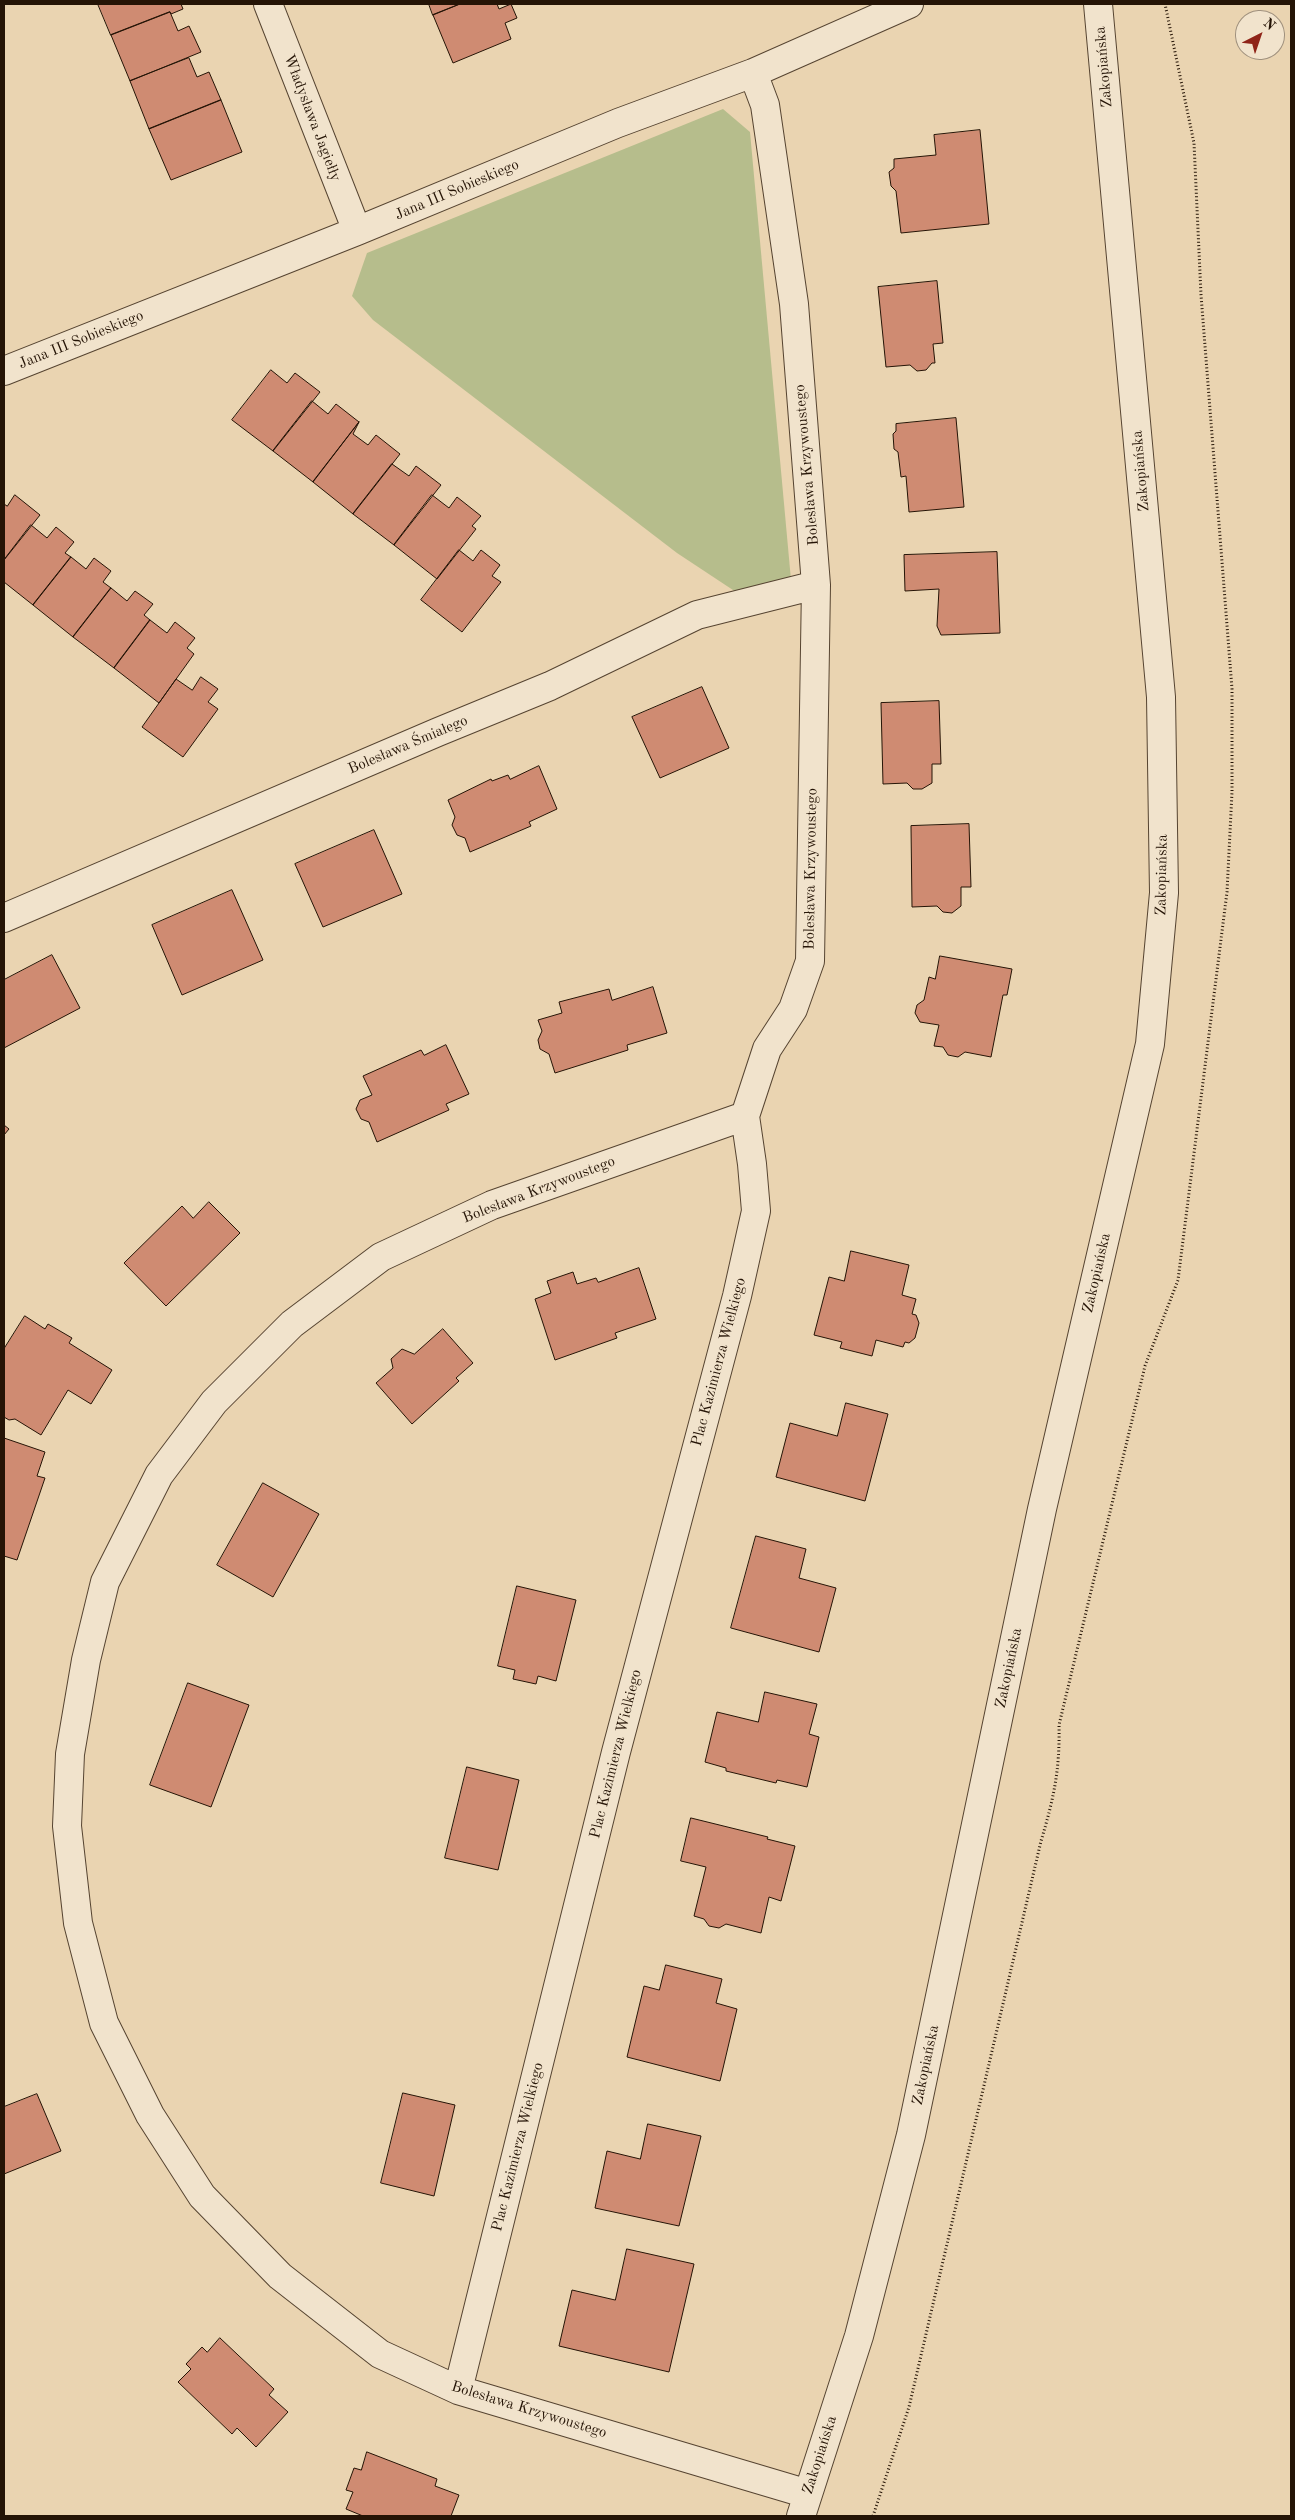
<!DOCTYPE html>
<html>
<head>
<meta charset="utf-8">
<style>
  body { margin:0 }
  #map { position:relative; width:1295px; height:2520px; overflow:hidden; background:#ead4b1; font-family:"Old Standard TT",serif }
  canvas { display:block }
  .frame { position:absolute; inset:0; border:5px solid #251406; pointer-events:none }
  .north { position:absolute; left:1235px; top:10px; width:50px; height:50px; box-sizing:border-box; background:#f1e3cc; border:1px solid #9f907d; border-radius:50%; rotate:41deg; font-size:14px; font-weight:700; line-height:20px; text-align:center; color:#251406 }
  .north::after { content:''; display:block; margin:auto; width:18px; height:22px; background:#8f2418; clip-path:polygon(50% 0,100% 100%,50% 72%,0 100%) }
</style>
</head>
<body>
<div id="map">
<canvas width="1295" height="2520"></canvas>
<div class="frame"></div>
<div class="north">N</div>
</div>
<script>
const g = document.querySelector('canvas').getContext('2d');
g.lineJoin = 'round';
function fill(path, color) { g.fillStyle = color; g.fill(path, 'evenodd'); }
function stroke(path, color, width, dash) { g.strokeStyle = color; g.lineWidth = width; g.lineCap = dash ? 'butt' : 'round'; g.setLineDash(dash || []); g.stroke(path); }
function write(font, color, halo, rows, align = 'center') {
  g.font = font + ' "Old Standard TT",serif'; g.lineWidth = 4; g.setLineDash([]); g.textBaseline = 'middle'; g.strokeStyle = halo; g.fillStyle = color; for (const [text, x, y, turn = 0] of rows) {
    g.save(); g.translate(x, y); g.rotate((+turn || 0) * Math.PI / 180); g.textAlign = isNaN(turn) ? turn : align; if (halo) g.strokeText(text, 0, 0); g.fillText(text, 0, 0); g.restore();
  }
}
fill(new Path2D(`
  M723,109L750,132L791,580L739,594L677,553L373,320L352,296L367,253Z`), '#b6bd8c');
const building = new Path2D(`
  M98,4H181L183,9L171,14L170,12L111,35Z
  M429,4H460L433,15Z
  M460,4H497L499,9L511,4L517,18L505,23L511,39L453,63L433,15Z
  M170,12L178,31L189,26L201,52L130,81L111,35Z
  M189,58L197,77L209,72L221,100L149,129L130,81Z
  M221,100L242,152L171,180L149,129Z
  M980,130L989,224L901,233L896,191L891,186L889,172L894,168V159L936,155L934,135Z
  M937,281L943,343L933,344L935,363H932L926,370L917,371L910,365L886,367L878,287Z
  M271,370L287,383L295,373L320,392L273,451L232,420Z
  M312,401L328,414L336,404L359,422L313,482L273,451Z
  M956,418L964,507L909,512L906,476L901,477L898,452L894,449L893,434L896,431V424Z
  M359,422L353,434L368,445L376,435L400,454L353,514L313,482Z
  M392,464L409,476L416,466L441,485L394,545L353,514Z
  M15,495L40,515L4,560V504L7,506Z
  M432,495L449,508L457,497L481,516L472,526L476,529L437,579L394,545Z
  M31,525L47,538L56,527L74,542L65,553L71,557L33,605L4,582V560Z
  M459,550L473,561L481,550L500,565L492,576L501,582L462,632L421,600Z
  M997,552L1000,633L941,635L937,626L939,589L905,591L904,555Z
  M71,557L86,569L94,558L111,571L103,582L111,588L73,637L33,605Z
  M111,588L127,601L135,591L153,604L144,615L150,620L114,668L73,637Z
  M150,620L167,633L175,622L195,638L187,648L194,654L159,703L114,668Z
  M201,677L218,689L208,702L218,709L183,757L142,727L176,679L192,690Z
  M702,687L729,748L660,778L632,717Z
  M939,701L941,764H932V783L922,789H913L907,783L883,784L881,703Z
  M539,766L557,809L529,822L531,826L470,852L465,838L457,835L452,825L455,817L448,800L491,779L492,781L508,775L510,779Z
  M969,824L971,887H961V906L952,913L943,912L937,906L912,907L911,826Z
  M374,830L402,894L323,927L295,864Z
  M232,890L263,960L182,995L152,925Z
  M52,955L80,1008L4,1048V980Z
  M940,956L1012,969L1007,995H1003L991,1057L965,1052L958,1057L948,1055L943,1047L934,1046L939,1025L920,1022L915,1013L917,1005L924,1000L929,977L935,979Z
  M653,987L667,1033L627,1045L628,1050L555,1073L549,1054L540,1049L538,1040L542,1031L538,1020L562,1013L559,1002L609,989L612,1000Z
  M446,1045L469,1094L446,1104L449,1110L377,1142L369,1122L361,1119L356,1109L360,1100L372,1095L363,1076L421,1050L424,1055Z
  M4,1125L9,1129L4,1135Z
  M209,1202L240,1233L166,1306L124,1263L182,1206L193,1218Z
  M851,1251L909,1265L902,1295L916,1299L912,1314L916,1315L919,1323L915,1338L909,1343L905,1342L903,1347L876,1340L872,1356L840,1348L842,1342L814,1335L829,1277L844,1281Z
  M639,1268L656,1319L615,1333L617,1338L555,1360L535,1299L551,1293L547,1281L573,1272L577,1284L596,1278L598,1282Z
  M25,1316L45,1329L48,1324L72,1338L69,1343L112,1370L91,1404L68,1390L41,1435L15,1419L9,1420L4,1417V1349Z
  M443,1329L473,1363L456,1378L459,1381L412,1424L376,1383L393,1368L391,1359L402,1349L414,1354Z
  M846,1403L888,1414L865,1501L776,1477L790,1423L837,1436Z
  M4,1438L45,1452L37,1476L45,1478L17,1560L4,1556Z
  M263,1483L319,1514L273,1597L217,1565Z
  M756,1536L806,1549L799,1578L836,1588L819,1652L731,1628Z
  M517,1586L576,1600L556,1681L538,1676L536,1684L513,1679L515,1670L498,1666Z
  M188,1683L249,1705L211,1807L150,1785Z
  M765,1692L817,1704L809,1734L819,1737L807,1787L777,1780L776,1783L726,1771V1768L705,1762L717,1712L758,1722Z
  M467,1767L519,1780L498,1870L445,1858Z
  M691,1818L768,1837L767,1839L795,1846L781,1901L769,1897L761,1933L726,1924L719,1928L709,1926L704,1919L694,1916L706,1867L681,1861Z
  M666,1965L722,1979L716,2003L737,2009L720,2081L627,2057L644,1986L659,1990Z
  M403,2093L455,2105L434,2196L381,2183Z
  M37,2094L61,2151L4,2174V2107Z
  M648,2124L701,2136L679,2226L595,2208L607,2151L640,2159Z
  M627,2249L694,2264L669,2372L559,2346L572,2290L615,2300Z
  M220,2338L274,2389L269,2395L288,2412L256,2447L237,2428L232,2434L178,2382L191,2369L186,2364L202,2347L207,2352Z
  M367,2452L437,2479L435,2486L459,2495L451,2516H363L346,2509L353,2492L346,2490L354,2468L361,2470Z`);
fill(building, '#cf8b72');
stroke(building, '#251406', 1);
const minor = new Path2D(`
  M268,4L357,231
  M4,371L357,231L618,123L753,73L909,4
  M4,918L438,732L550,686L697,615L816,585
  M745,1116L492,1205L381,1257L292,1324L214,1402L159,1475L105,1582L86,1660L70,1754L67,1826L78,1923L104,2023L150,2115L202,2196L280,2276L380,2354L458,2390L808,2494
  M458,2390L616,1752L737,1296L756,1211L752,1164L745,1116L767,1049L793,1009L810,961L816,585L794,304L765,105L753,73
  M801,2516L859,2336L911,2135L1042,1509L1150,1044L1164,893L1161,697L1098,4`);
stroke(minor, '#564431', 30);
stroke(new Path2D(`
  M873,2516L909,2407L1041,1841C1054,1798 1060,1769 1059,1725L1145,1366L1178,1280L1227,892L1232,792V689L1201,295L1194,143L1165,4`), '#251406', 3, [1, 2.5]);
stroke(minor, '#f1e3cc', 28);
write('15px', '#251406', '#f1e3cc', [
  ["Zakopiańska",1104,67,-95],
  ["Władysława Jagiełły",312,118,69],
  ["Jana III Sobieskiego",457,190,-23],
  ["Jana III Sobieskiego",81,340,-22],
  ["Bolesława Krzywoustego",807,465,-95],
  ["Zakopiańska",1141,471,-95],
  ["Bolesława Śmiałego",408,745,-23],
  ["Bolesława Krzywoustego",811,869,-89],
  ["Zakopiańska",1162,875,-89],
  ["Bolesława Krzywoustego",539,1190,-21],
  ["Zakopiańska",1097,1273,-77],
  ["Plac Kazimierza Wielkiego",719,1362,-75],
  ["Zakopiańska",1009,1668,-78],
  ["Plac Kazimierza Wielkiego",616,1754,-76],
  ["Zakopiańska",926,2065,-78],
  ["Plac Kazimierza Wielkiego",518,2147,-76],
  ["Bolesława Krzywoustego",529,2410,17],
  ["Zakopiańska",820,2455,-72]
]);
</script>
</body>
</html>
